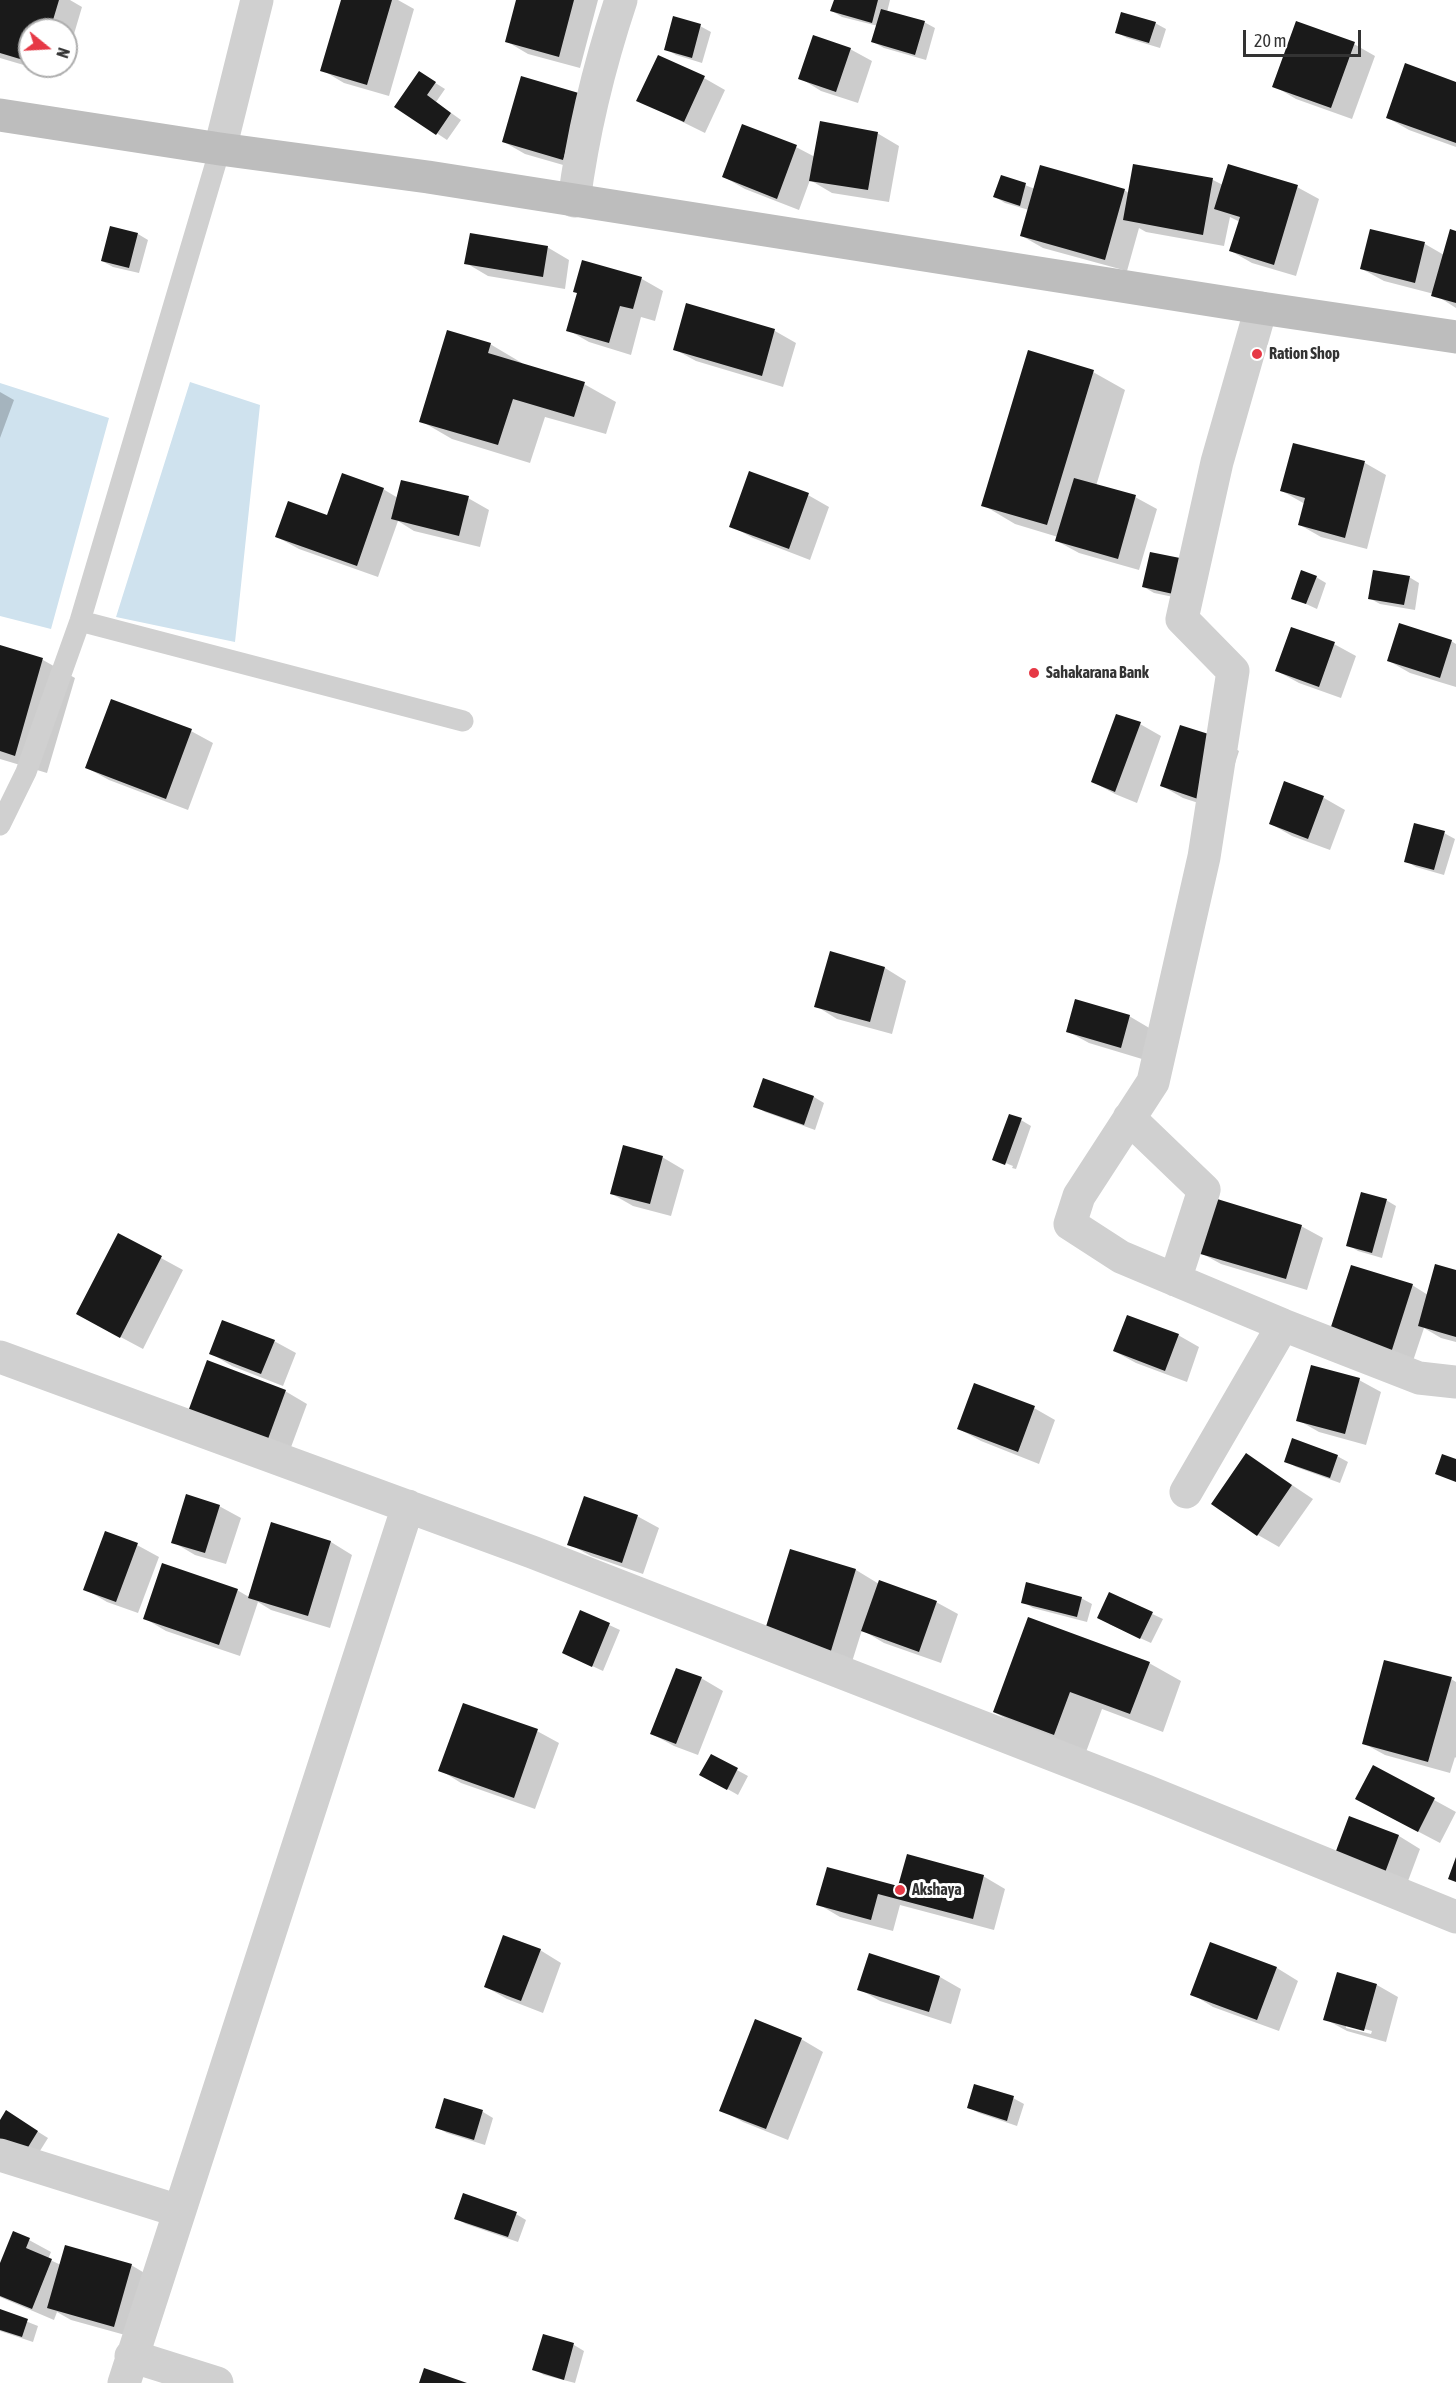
<!DOCTYPE html>
<html>
<head>
<meta charset="utf-8">
<style>
  body { margin:0 }
  #map { position:relative; width:1456px; height:2383px; overflow:hidden; background:#fff; font-family:"Asap Condensed",sans-serif }
  canvas { display:block }
  .north { position:absolute; left:18px; top:18px; width:60px; height:60px; box-sizing:border-box; background:#fff; border:2px solid #adadad; border-radius:50%; rotate:108deg; font-size:16px; font-weight:700; line-height:24px; text-align:center; color:#333 }
  .north::after { content:''; display:block; margin:auto; width:21px; height:27px; background:#e63946; clip-path:polygon(50% 0,100% 100%,50% 72%,0 100%) }
  .scale { position:absolute; left:1243px; top:30px; width:118px; height:27px; box-sizing:border-box; border:3px solid #333; border-top:0; padding-left:8px; font-size:18px; line-height:21px; white-space:nowrap; color:#333; -webkit-text-stroke:4px #fff; paint-order:stroke }
</style>
</head>
<body>
<div id="map">
<canvas width="1456" height="2383"></canvas>
<div class="north">N</div>
<div class="scale">20 m</div>
</div>
<script>
const g = document.querySelector('canvas').getContext('2d');
g.lineJoin = 'round';
function fill(path, color) { g.fillStyle = color; g.fill(path, 'evenodd'); }
function stroke(path, color, width, dash) { g.strokeStyle = color; g.lineWidth = width; g.lineCap = dash ? 'butt' : 'round'; g.setLineDash(dash || []); g.stroke(path); }
function write(font, color, halo, rows, align = 'center') {
  g.font = font + ' "Asap Condensed",sans-serif'; g.lineWidth = 6; g.setLineDash([]); g.textBaseline = 'middle'; g.strokeStyle = halo; g.fillStyle = color; for (const [text, x, y, turn = 0] of rows) {
    g.save(); g.translate(x, y); g.rotate((+turn || 0) * Math.PI / 180); g.textAlign = isNaN(turn) ? turn : align; if (halo) g.strokeText(text, 0, 0); g.fillText(text, 0, 0); g.restore();
  }
}
fill(new Path2D(`
  M190,382L260,405L235,642L116,617Z
  M0,383L109,418L51,629L0,616Z`), '#cfe2ee');
fill(new Path2D(`
  M0,0H70L82,7L66,61V30H30V66H64L61,76L0,58Z
  M343,0H398L414,9L389,96L344,83L322,70Z
  M518,0H598L580,68L528,54L506,41Z
  M835,0H890L887,12L924,22L935,28L926,60L884,48L873,42L878,26L842,17L832,11Z
  M1155,23L1166,29L1160,48L1127,38L1116,32Z
  M700,26L711,32L702,63L676,55L666,49Z
  M1354,44L1375,56L1352,119L1296,99L1274,86Z
  M850,49L872,61L858,103L821,91L800,78Z
  M522,78L584,171L525,154L504,142Z
  M704,78L725,90L705,133L638,100Z
  M429,79L445,89L436,102L461,120L447,140L396,106Z
  M1456,83V147L1409,130L1388,118Z
  M743,126L796,147L815,157L877,133L899,146L889,202L832,193L810,180L799,210L745,189L724,177Z
  M1134,166L1213,180L1223,185L1297,187L1319,199L1296,276L1252,263L1231,251L1240,222L1230,217L1224,246L1146,232L1139,228L1127,271L1043,248L1022,236L1029,210L1005,203L995,197L1002,176L1035,189L1124,190L1129,193Z
  M1371,230L1425,244L1444,255L1456,232V308L1434,294L1384,281L1362,269Z
  M138,234L148,240L139,273L113,267L102,261Z
  M547,247L569,260L565,289L488,276L466,263Z
  M583,262L642,279L663,291L655,321L641,317L631,355L589,342L568,330L578,293Z
  M687,305L775,331L796,343L783,387L696,361L674,349Z
  M490,344L522,363V365L584,384L616,402L606,434L545,417L530,463L452,439L421,421Z
  M1093,372L1125,390L1096,486L1135,497L1157,509L1139,570L1079,553L1057,541L1058,537L1015,524L983,505Z
  M0,392L14,400L0,438Z
  M1294,444L1365,463L1386,475L1367,549L1321,537L1300,525L1305,504L1282,491Z
  M383,489L398,498H468L489,510L480,547L414,531L398,521L378,577L299,549L277,537L328,517Z
  M808,495L829,507L810,560L753,538L731,526Z
  M1200,568L1193,601L1154,593L1144,587Z
  M1316,577L1326,583L1317,609L1293,598Z
  M1409,577L1419,583L1415,610L1380,604L1369,598Z
  M1451,641L1456,644V687L1410,673L1389,661Z
  M1334,644L1356,656L1341,698L1299,683L1277,671Z
  M0,647L43,660L75,678L47,773L0,759Z
  M112,701L191,731L213,743L188,810L109,780L87,768Z
  M1140,724L1161,736L1137,803L1115,794L1093,782Z
  M1218,738L1239,751L1220,810L1183,798L1162,786Z
  M1285,783L1324,798L1345,810L1330,850L1292,836L1271,824Z
  M1444,833L1455,839L1444,875L1416,867L1406,861Z
  M831,953L885,968L906,981L892,1034L837,1019L816,1006Z
  M1129,1016L1151,1029L1142,1059L1089,1043L1067,1031Z
  M764,1080L814,1097L824,1103L815,1130L765,1112L755,1106Z
  M1021,1120L1031,1126L1016,1169L1012,1168L1013,1166L1003,1162V1164L994,1159Z
  M662,1157L684,1170L671,1216L633,1206L612,1194Z
  M1386,1200L1396,1206L1382,1258L1358,1251L1348,1245Z
  M1301,1226L1323,1238L1307,1290L1221,1264L1199,1252Z
  M119,1235L183,1270L143,1349L100,1326Z
  M1456,1271V1342L1441,1338L1424,1328L1411,1367L1351,1348L1412,1285L1428,1295Z
  M1178,1335L1199,1347L1187,1382L1136,1363L1114,1351Z
  M274,1341L296,1353L283,1386L232,1366L210,1353Z
  M1359,1380L1381,1392L1366,1445L1319,1432L1298,1420Z
  M285,1391L307,1404L287,1458L209,1429Z
  M1034,1408L1055,1420L1039,1464L981,1441L959,1429Z
  M1247,1455L1313,1499L1279,1547L1258,1535Z
  M1337,1456L1348,1462L1340,1483L1296,1467L1286,1461Z
  M219,1506L241,1518L226,1564L195,1555L173,1542Z
  M637,1516L659,1528L643,1574L591,1556L569,1544Z
  M272,1524L331,1542L352,1555L330,1628L271,1610L258,1602L240,1656L166,1631L144,1618L237,1590L249,1597Z
  M106,1533L137,1545L159,1557L138,1613L107,1602L85,1589Z
  M791,1551L856,1570L879,1584L936,1602L958,1614L941,1663L884,1643L862,1630L851,1665L787,1645Z
  M1110,1594L1163,1619L1151,1643L1109,1624Z
  M1081,1598L1092,1604L1087,1622L1033,1608L1023,1602Z
  M581,1612L620,1630L603,1671L564,1653Z
  M1149,1663L1181,1681L1163,1732L1102,1709L1086,1752L1026,1730L994,1712Z
  M701,1678L723,1691L698,1755L674,1746L652,1734Z
  M1451,1679L1456,1682V1758L1455,1757L1450,1773L1385,1755L1363,1743Z
  M537,1731L559,1743L535,1809L461,1783L440,1770Z
  M711,1756L748,1776L738,1795L701,1774Z
  M1374,1767L1456,1812L1440,1843L1379,1811Z
  M1349,1818L1399,1836L1420,1849L1405,1889L1356,1870Z
  M983,1876L1005,1889L994,1930L900,1905L893,1931L840,1917L818,1904L899,1888Z
  M1211,1944L1277,1968L1298,1981L1279,2031L1213,2007L1192,1994Z
  M540,1950L561,1963L543,2013L507,1999L486,1987Z
  M940,1977L961,1989L951,2024L880,2001L859,1989Z
  M1377,1985L1398,1997L1386,2042L1347,2031L1325,2019ZM1346,2024L1372,2031L1371,2034L1346,2028Z
  M801,2039L823,2052L788,2140L743,2122L721,2110Z
  M1013,2098L1024,2104L1017,2126L979,2113L968,2107Z
  M445,2100L483,2112L493,2118L485,2145L447,2133L436,2127Z
  M16,2118L48,2138L33,2162L0,2122Z
  M516,2214L526,2220L518,2242L466,2224L455,2218Z
  M29,2240L51,2252L48,2259L61,2265H131L153,2278L136,2338L71,2320L57,2312L54,2320L0,2297V2267Z
  M0,2311L38,2326L33,2342L0,2331Z
  M544,2336L574,2345L584,2351L575,2383L544,2375L534,2369Z`), '#0003');
fill(new Path2D(`
  M0,0H59L50,30H30V62L0,53Z
  M341,0H392L367,85L320,71Z
  M516,0H574L559,57L505,42Z
  M834,0H878L872,23L830,11Z
  M881,9L925,21L915,55L871,42Z
  M1121,12L1156,22L1149,43L1115,33Z
  M673,16L701,24L692,58L664,50Z
  M1296,21L1355,42L1331,108L1272,87Z
  M813,35L851,48L836,92L798,79Z
  M658,55L705,76L684,122L636,101Z
  M1405,63L1456,82V143L1386,118Z
  M419,71L436,82L427,95L451,113L436,135L394,107Z
  M521,76L582,94L563,160L502,142Z
  M820,121L878,132L868,190L809,181Z
  M742,124L797,145L777,199L722,177Z
  M1133,164L1213,178L1203,235L1123,220Z
  M1228,164L1298,185L1274,265L1229,251L1240,217L1214,209Z
  M1040,165L1125,189L1105,260L1020,236Z
  M1001,175L1026,183L1020,206L993,197Z
  M110,226L138,233L129,268L101,261Z
  M1370,229L1425,242L1415,283L1360,269Z
  M1450,229L1456,231V303L1431,296Z
  M470,233L548,246L543,277L464,264Z
  M582,260L642,277L633,309L620,306L609,343L566,331L577,293L573,292Z
  M686,303L775,329L762,376L673,350Z
  M447,330L491,343L488,353L585,382L574,417L513,399L498,445L419,422Z
  M1028,350L1094,370L1047,525L981,506Z
  M1293,443L1365,461L1345,538L1298,525L1305,498L1280,491Z
  M749,471L809,493L789,549L729,527Z
  M342,473L384,488L357,566L275,537L288,501L327,515Z
  M1074,478L1136,495L1118,559L1055,541Z
  M401,480L469,496L459,536L391,519Z
  M1150,552L1190,560L1182,596L1142,587Z
  M1301,570L1317,576L1306,604L1291,599Z
  M1373,570L1410,576L1404,605L1368,599Z
  M1399,623L1452,640L1440,678L1387,661Z
  M1291,627L1335,642L1319,687L1275,671Z
  M0,645L43,658L15,756L0,751Z
  M111,699L192,729L166,799L85,768Z
  M1116,714L1141,722L1115,792L1091,782Z
  M1180,725L1218,737L1198,799L1160,786Z
  M1284,781L1324,796L1308,839L1269,824Z
  M1414,823L1445,831L1434,870L1404,862Z
  M830,951L885,967L870,1022L814,1007Z
  M1075,999L1130,1015L1121,1048L1066,1032Z
  M763,1078L814,1096L804,1125L753,1107Z
  M1009,1114L1022,1118L1005,1165L992,1160Z
  M623,1145L663,1156L650,1204L610,1194Z
  M1361,1192L1387,1199L1372,1253L1346,1246Z
  M1214,1198L1302,1225L1286,1279L1197,1253Z
  M118,1233L162,1256L120,1338L76,1314Z
  M1435,1264L1456,1270V1337L1418,1326Z
  M1351,1265L1413,1284L1390,1356L1328,1336Z
  M1127,1315L1179,1334L1165,1371L1113,1351Z
  M222,1320L275,1340L261,1374L209,1354Z
  M207,1360L286,1390L265,1447L186,1417Z
  M1311,1365L1360,1378L1345,1434L1296,1421Z
  M974,1383L1035,1406L1018,1452L957,1429Z
  M1292,1438L1338,1455L1330,1478L1284,1462Z
  M1246,1453L1292,1485L1257,1536L1211,1504Z
  M1442,1454L1456,1459V1482L1435,1474Z
  M186,1494L220,1505L205,1553L171,1543Z
  M584,1496L638,1515L622,1563L567,1545Z
  M271,1522L331,1541L308,1616L248,1598Z
  M105,1531L138,1543L116,1602L83,1590Z
  M790,1549L856,1569L830,1654L764,1633Z
  M162,1563L238,1589L219,1645L143,1619Z
  M879,1580L937,1601L919,1652L861,1631Z
  M1026,1582L1082,1597L1077,1617L1021,1603Z
  M1109,1592L1153,1612L1140,1639L1097,1618Z
  M580,1610L610,1623L592,1667L562,1653Z
  M1028,1617L1150,1662L1130,1714L1070,1692L1054,1735L993,1712Z
  M1384,1660L1452,1677L1428,1762L1362,1744Z
  M676,1668L702,1677L676,1744L650,1734Z
  M463,1703L538,1729L514,1798L438,1771Z
  M711,1754L738,1768L727,1790L699,1775Z
  M1373,1765L1435,1798L1418,1832L1355,1799Z
  M1349,1816L1399,1835L1383,1878L1333,1859Z
  M907,1854L984,1875L973,1919L878,1894L871,1920L816,1905L827,1867L898,1886Z
  M1456,1857V1882L1448,1879Z
  M503,1935L541,1949L521,2001L484,1987Z
  M1210,1942L1277,1967L1257,2020L1190,1995Z
  M869,1953L940,1976L929,2012L857,1990Z
  M1337,1972L1377,1984L1364,2031L1323,2020Z
  M755,2019L802,2038L766,2129L719,2111Z
  M974,2084L1014,2096L1007,2121L967,2108Z
  M444,2098L483,2110L474,2140L435,2128Z
  M6,2110L38,2131L22,2157L0,2143V2120Z
  M463,2193L517,2212L508,2237L454,2219Z
  M13,2231L30,2238L26,2248L52,2259L32,2309L0,2296V2263Z
  M65,2245L132,2264L114,2327L47,2308Z
  M0,2309L28,2319L22,2337L0,2330Z
  M543,2334L574,2343L564,2380L532,2370Z
  M424,2368L467,2383H419Z`), '#1a1a1a');
stroke(new Path2D(`
  M80,621L463,721
  M0,825L26,772L80,621L220,149`), '#d0d0d0', 21);
stroke(new Path2D(`
  M220,149L257,0
  M574,201C583,132 599,66 621,0
  M1261,308L1217,462L1182,619L1233,671L1204,857L1153,1082L1079,1196L1070,1224L1121,1257L1283,1325L1419,1378L1456,1382
  M1129,1118L1204,1190L1175,1280
  M0,1357L532,1552L1146,1791L1456,1917
  M1186,1492L1283,1325
  M0,2155L179,2211
  M131,2356L217,2383
  M124,2383L408,1506`), '#d0d0d0', 33);
stroke(new Path2D(`
  M0,115L220,149L428,177L1261,308L1456,337`), '#bdbdbd', 33);
for (const [x, y, r, color] of [
  [1257,354,6,"#e63946"],
  [1034,673,6,"#e63946"],
  [900,1890,6,"#e63946"]
]) { const dot = new Path2D(); dot.arc(x, y, r, 0, 2 * Math.PI); g.fillStyle = color; g.fill(dot); stroke(dot, '#fff', 2); }
write('bold 16px', '#333', '#fff', [
  ["Ration Shop",1269,354],
  ["Sahakarana Bank",1046,673],
  ["Akshaya",912,1890]
], 'left');
</script>
</body>
</html>
